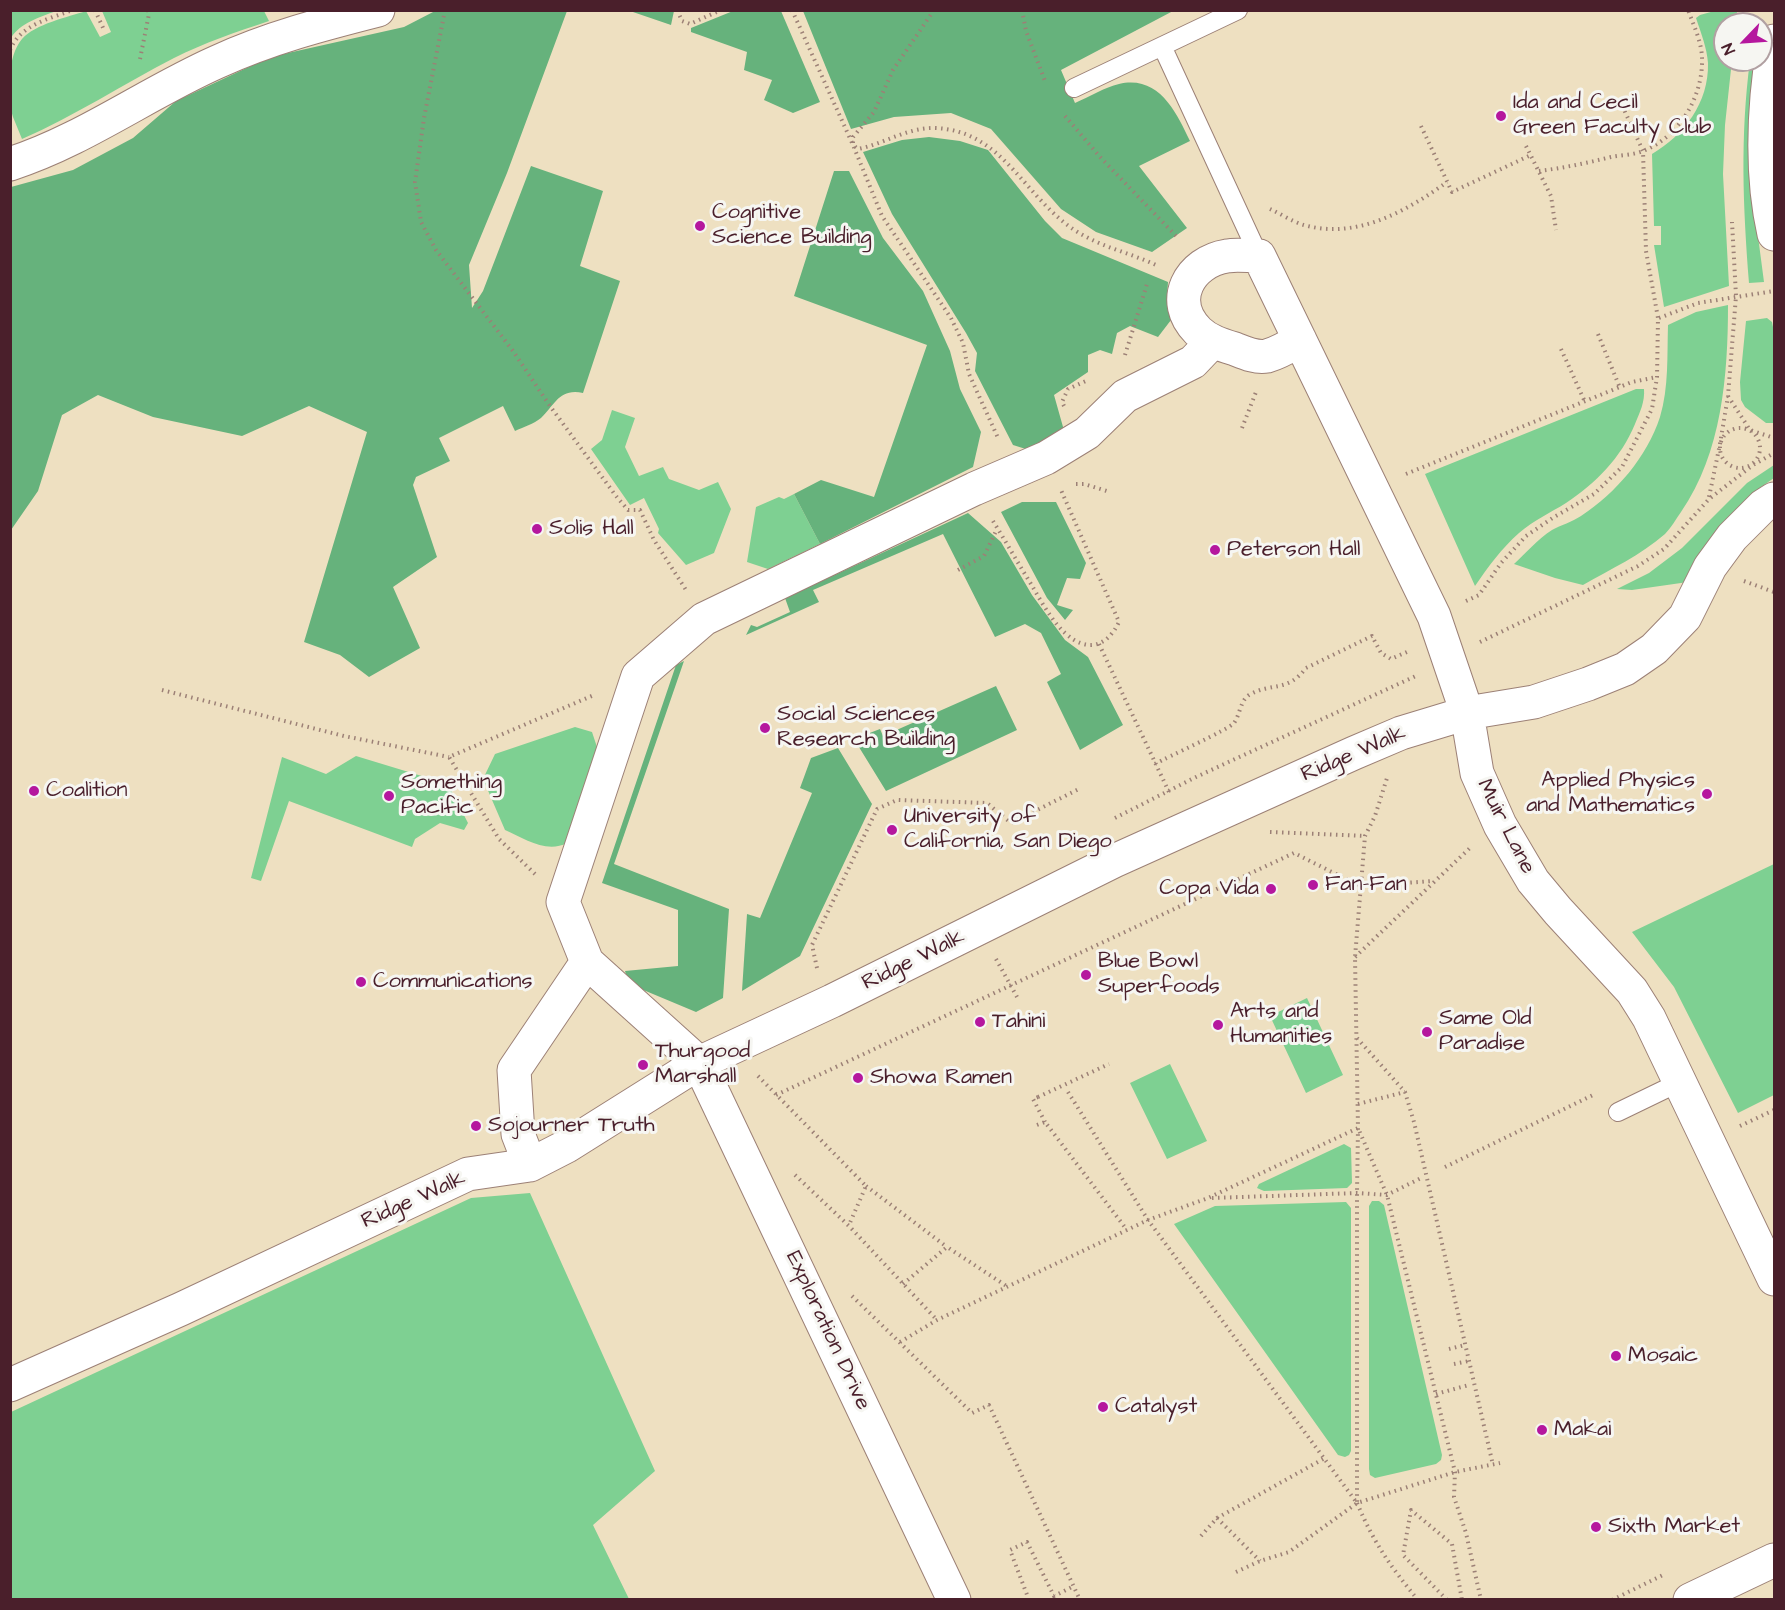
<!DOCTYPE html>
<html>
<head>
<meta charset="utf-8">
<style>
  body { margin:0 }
  #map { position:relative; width:1785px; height:1610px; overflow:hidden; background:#eee0c1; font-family:"Architects Daughter",sans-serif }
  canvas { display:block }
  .frame { position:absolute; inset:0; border:12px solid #4a1f2b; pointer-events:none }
  .north { position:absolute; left:1713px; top:12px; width:60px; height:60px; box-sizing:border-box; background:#f6f6f2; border:2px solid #b1a0a2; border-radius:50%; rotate:245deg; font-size:16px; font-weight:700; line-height:24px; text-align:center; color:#4a1f2b }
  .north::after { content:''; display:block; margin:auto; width:21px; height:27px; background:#b5179e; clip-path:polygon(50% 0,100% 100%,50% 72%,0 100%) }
</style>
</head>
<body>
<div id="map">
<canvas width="1785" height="1610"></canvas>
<div class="frame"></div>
<div class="north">N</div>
</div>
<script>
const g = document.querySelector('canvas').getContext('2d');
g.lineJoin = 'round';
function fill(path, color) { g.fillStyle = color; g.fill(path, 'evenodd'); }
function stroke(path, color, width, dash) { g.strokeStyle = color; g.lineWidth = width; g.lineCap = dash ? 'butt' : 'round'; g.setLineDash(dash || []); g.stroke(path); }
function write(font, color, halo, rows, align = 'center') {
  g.font = font + ' "Architects Daughter",sans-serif'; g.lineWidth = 6; g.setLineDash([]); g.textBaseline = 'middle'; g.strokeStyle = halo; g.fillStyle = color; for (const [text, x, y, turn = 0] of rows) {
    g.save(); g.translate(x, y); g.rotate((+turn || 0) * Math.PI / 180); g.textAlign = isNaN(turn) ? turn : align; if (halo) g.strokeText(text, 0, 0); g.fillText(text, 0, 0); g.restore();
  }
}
fill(new Path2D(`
  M11,10H56V11C40,17 20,23 11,38Z
  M1718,10L1737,12L1736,24H1725V60H1732L1725,125L1723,174L1729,286L1664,307L1654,245H1661V226H1654L1652,154C1684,135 1709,103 1708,63C1707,48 1701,33 1696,18L1700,15Z
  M86,11L100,37L111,32L102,11H264L269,21C236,32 204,43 174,58C123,84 75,116 22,139C19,132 16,124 13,117C7,97 7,56 22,39C35,24 68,17 86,11Z
  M1750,60H1759L1754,206L1764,282L1749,283C1743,205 1740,138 1750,60Z
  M1728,305C1728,375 1722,453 1681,512C1676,519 1671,528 1665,534C1641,555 1611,569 1583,585L1555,578L1514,564C1526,553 1538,539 1552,530C1561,525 1572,522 1581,516C1616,493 1647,457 1660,417C1669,387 1667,355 1668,325L1696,312Z
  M1767,318L1772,322L1774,332V423H1766L1745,407L1741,400L1740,382L1746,321Z
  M1636,389H1644C1645,402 1640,412 1635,424C1621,458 1596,483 1566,503C1550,513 1534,520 1519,533C1502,548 1488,567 1475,586L1425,474Z
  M612,410L635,418L625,447L639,476L663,467L669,479L699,490L718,482L731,509L714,553L686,565L658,533L659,529L644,498L630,505L591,449L602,440Z
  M1774,465V478L1761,487L1737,509L1688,582L1632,590L1617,589L1649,573L1682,548L1747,483Z
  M794,494L820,544L768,569L747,562L756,507L779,497L784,499Z
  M575,727L592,732L597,747L567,843C546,854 524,838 505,830L483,779L495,754Z
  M356,756L448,784L468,823L464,830L440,823L415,839L412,847L289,801L261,881L251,878L282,757L326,774Z
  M1774,864V1095L1738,1113L1674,987L1632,932Z
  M1307,998L1343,1075L1306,1093L1270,1016Z
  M1170,1064L1207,1141L1167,1159L1130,1083Z
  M1344,1144L1351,1148L1352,1183L1347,1188L1264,1191L1257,1188L1259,1184Z
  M530,1193L655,1471L593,1525L629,1599H11V1412L471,1198Z
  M1372,1201H1379L1384,1205L1442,1455L1441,1460L1436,1464L1375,1478L1370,1475L1369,1469V1206Z
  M1346,1202L1351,1208V1451L1349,1455L1345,1457L1338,1455L1174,1224L1215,1206Z`), '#7ed092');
fill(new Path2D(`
  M435,11H567L507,173L469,265L472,308L483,291L531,166L603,191L580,266L620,281L583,393C559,388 555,405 541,418C534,424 523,427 515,431L503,406L439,438L450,461L416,477L413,485L437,557L393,587L420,648L369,677L340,655L304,642L367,432L309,406L242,436L153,417L98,395L62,415L38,491L11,530V187L73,170L133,138L176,101L270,57L404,27Z
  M630,11H674L671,25Z
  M733,11H781L820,102L793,113L764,100L772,80L744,70L747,52L691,32V28Z
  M803,11H1173L1061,70L1075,103C1089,97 1105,87 1119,84C1159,75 1176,112 1190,141L1139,166L1187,228L1152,252L1096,232L1061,209L991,129L951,113L894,117L851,129Z
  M929,137L960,141L988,150L1045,221L1062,238L1168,282L1167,297L1171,320L1158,337L1130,326L1117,333L1112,354L1100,350L1088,355V372L1054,395L1065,434L1029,450L1013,445L975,371L977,353L966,333L892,214L863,152L902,140Z
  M834,171H849L883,238L923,291L950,351L960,389L981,432L973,467L820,544L794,494L821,480L874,497L927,345L794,296Z
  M1022,502H1056L1086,563L1080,579L1067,578L1057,605L1073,610L1065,620L1047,598L1001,512Z
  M968,513L1001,542L1032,595L1065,640L1088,657L1123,725L1080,750L1047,682L1061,674L1041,633L1025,624L995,637L943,534L813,590L819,602L746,635L751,625L757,627L790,612L785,598Z
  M684,661L614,864L729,909L723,998L696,1012L629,984L625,971L678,966V910L602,883L676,665Z
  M996,686L1017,730L886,791L854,739L880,729L883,736Z
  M838,748L872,804L800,956L742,991L747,914L760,918L812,793L800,788L811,758Z`), '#66b27c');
const lane = new Path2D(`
  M1162,46L1259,256
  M1074,88L1238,10
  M1618,1112L1680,1082`);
const street = new Path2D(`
  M1774,41C1764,102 1760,172 1774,234
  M10,164C84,140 147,93 217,62C269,38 323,24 378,10
  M1300,340C1290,346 1278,353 1267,356C1256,358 1245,353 1235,349C1222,345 1208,341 1198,331C1168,301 1189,262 1227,256C1237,254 1249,256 1259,256L1434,616L1467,713L1477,773L1500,825L1533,881L1558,911L1632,991L1649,1018L1774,1279
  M587,962L699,1063L954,1600
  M530,1165L518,1134L514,1070L587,962L563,902L638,676L704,619L974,489L1046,458L1087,433L1125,396L1193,362L1213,341
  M10,1385L181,1309L468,1174L530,1165L567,1146L699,1063L832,1001L1114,861L1354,753L1401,733L1467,713L1534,702L1588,684L1625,669L1654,649L1685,617L1710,567L1732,537L1763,506L1774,499
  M1690,1600L1774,1560`);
stroke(lane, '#9c8076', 20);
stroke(street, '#9c8076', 35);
stroke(new Path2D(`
  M95,10L104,30
  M445,10L424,118L415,182L421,222L436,250L513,351L550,406L616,496L628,510H640L654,540L686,590
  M680,10L679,14L682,21L690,24L721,10
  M792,10L853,145L882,216L951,318L963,343L969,374L999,440
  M934,10L893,70L874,112L853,137V145L858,149C883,144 907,128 933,128C1003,129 1024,198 1076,231C1101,247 1130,253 1156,265
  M1022,10L1026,31L1045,81
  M10,50C21,24 49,19 73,10
  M140,59L149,14L148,10
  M1065,116L1101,158L1178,238
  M1421,126L1452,192L1531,155
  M1526,146L1551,196L1556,230
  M1539,171C1563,168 1587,163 1611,157C1621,155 1633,155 1643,151C1679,137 1703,97 1702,59C1702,43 1694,26 1688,10
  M1270,209C1281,214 1293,222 1304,225C1356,240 1407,211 1447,182
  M1659,318L1698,303L1774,291
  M1598,334L1620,388
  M1561,349L1585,402
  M1125,355L1147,284
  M1728,396L1750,430L1774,438
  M1064,406L1062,402L1068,389L1086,381
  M1720 448a20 20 0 1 1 40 0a20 20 0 1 1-40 0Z
  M1242,428L1256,392
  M1406,474L1632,382L1657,377
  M1076,484H1084L1110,492
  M1709,497L1720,444L1728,396L1736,296L1732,222
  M993,521C1006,542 1018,563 1031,584C1041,601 1051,620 1065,633C1087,653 1107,647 1119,622L1061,490
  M958,570L984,556L997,529
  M1744,581L1774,592
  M1466,601L1479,595L1501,563L1526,536L1554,517L1594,494L1622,467L1652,409L1657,377L1658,318L1646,251L1643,151L1620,101
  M1480,642L1638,566L1664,549L1709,499L1753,465L1774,453
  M1099,644L1169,792
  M162,690L344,736L449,757
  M1155,764C1167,757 1228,730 1234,723C1240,715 1240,701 1249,695C1271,682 1287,693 1306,668L1372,636L1381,653L1391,659L1409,651
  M1115,818L1196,777L1418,675
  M1270,832L1365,836
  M535,874L499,839L449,757L594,695
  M1355,957L1471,847
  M996,959L1017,997
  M817,968L812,945L877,809L897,800L987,803L1011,823L1079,789
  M1357,1038L1405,1092L1414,1122L1493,1465
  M758,1076L866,1186L849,1225
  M1068,1092L1148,1220L1357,1503V1193L1358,1128L1355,957L1365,836L1375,816L1387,778
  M776,1095L1294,853L1360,886L1433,881
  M1038,1097L1033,1099L1045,1122
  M1358,1104L1405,1092
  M1037,1125L1045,1122L1127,1230
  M1740,1126L1774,1110
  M1445,1167L1595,1094
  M795,1175L849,1226L937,1320
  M866,1186L947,1247
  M1212,1198L1357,1193L1387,1195L1421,1178
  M903,1284L947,1247L1008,1287
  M852,1296L972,1413L989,1405L1080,1600
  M900,1342L937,1320L1148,1220L1208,1198L1358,1128L1387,1195L1455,1472L1454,1497L1466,1533L1481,1600
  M1449,1349L1465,1345
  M1454,1364L1469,1361
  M1436,1394L1469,1385
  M1357,1503C1374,1543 1390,1566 1418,1600
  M1217,1518L1260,1561
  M1201,1536L1217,1518L1325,1458
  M1236,1572L1260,1561L1289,1552L1357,1503L1455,1472L1500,1463
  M1029,1600L1010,1550L1027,1542L1054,1596L1074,1586
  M1447,1600L1403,1555L1411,1510L1452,1544L1462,1600
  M1612,1600L1663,1575`), '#9c8076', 4, [1.5, 4.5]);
stroke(lane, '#fff', 18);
stroke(street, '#fff', 33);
stroke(new Path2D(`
  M1038,1097L1109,1064`), '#9c8076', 4, [1.5, 4.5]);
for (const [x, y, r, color] of [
  [1501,116,6,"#b5179e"],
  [700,226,6,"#b5179e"],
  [537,529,6,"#b5179e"],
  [1215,550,6,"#b5179e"],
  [765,728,6,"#b5179e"],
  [34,791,6,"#b5179e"],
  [1707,794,6,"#b5179e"],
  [389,796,6,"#b5179e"],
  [892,830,6,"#b5179e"],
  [1313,885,6,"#b5179e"],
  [1271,889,6,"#b5179e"],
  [1086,975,6,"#b5179e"],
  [361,982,6,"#b5179e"],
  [980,1022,6,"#b5179e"],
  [1218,1025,6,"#b5179e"],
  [1427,1032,6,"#b5179e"],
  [643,1065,6,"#b5179e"],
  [858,1078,6,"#b5179e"],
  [476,1126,6,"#b5179e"],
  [1616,1356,6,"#b5179e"],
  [1103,1407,6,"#b5179e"],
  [1542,1430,6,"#b5179e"],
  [1596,1527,6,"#b5179e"]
]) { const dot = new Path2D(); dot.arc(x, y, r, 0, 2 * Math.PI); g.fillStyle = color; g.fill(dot); stroke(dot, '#f6f6f2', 2); }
write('22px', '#4a1f2b', '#f6f6f2', [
  ["Ida and Cecil",1513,103],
  ["Green Faculty Club",1513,128],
  ["Cognitive",712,213],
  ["Science Building",712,238],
  ["Solis Hall",549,529],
  ["Peterson Hall",1227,550],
  ["Social Sciences",777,715],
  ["Research Building",777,740],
  ["Applied Physics",1695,781,"right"],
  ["and Mathematics",1695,806,"right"],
  ["Something",401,783],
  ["Pacific",401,808],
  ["Coalition",46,791],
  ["University of",904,817],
  ["California, San Diego",904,842],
  ["Fan-Fan",1325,885],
  ["Copa Vida",1259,889,"right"],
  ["Blue Bowl",1098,962],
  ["Superfoods",1098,987],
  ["Communications",373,982],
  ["Arts and",1230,1012],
  ["Humanities",1230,1037],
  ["Same Old",1439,1019],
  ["Paradise",1439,1044],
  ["Tahini",992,1022],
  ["Thurgood",655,1052],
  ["Marshall",655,1077],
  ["Showa Ramen",870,1078],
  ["Sojourner Truth",488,1126],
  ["Mosaic",1628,1356],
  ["Catalyst",1115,1407],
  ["Makai",1554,1430],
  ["Sixth Market",1608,1527]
], 'left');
write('22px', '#4a1f2b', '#f6f6f2', [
  ["Ridge Walk",1354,755,-23],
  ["Muir Lane",1505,827,63],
  ["Ridge Walk",914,961,-26],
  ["Ridge Walk",414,1201,-24],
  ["Exploration Drive",827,1331,65]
]);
</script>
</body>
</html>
